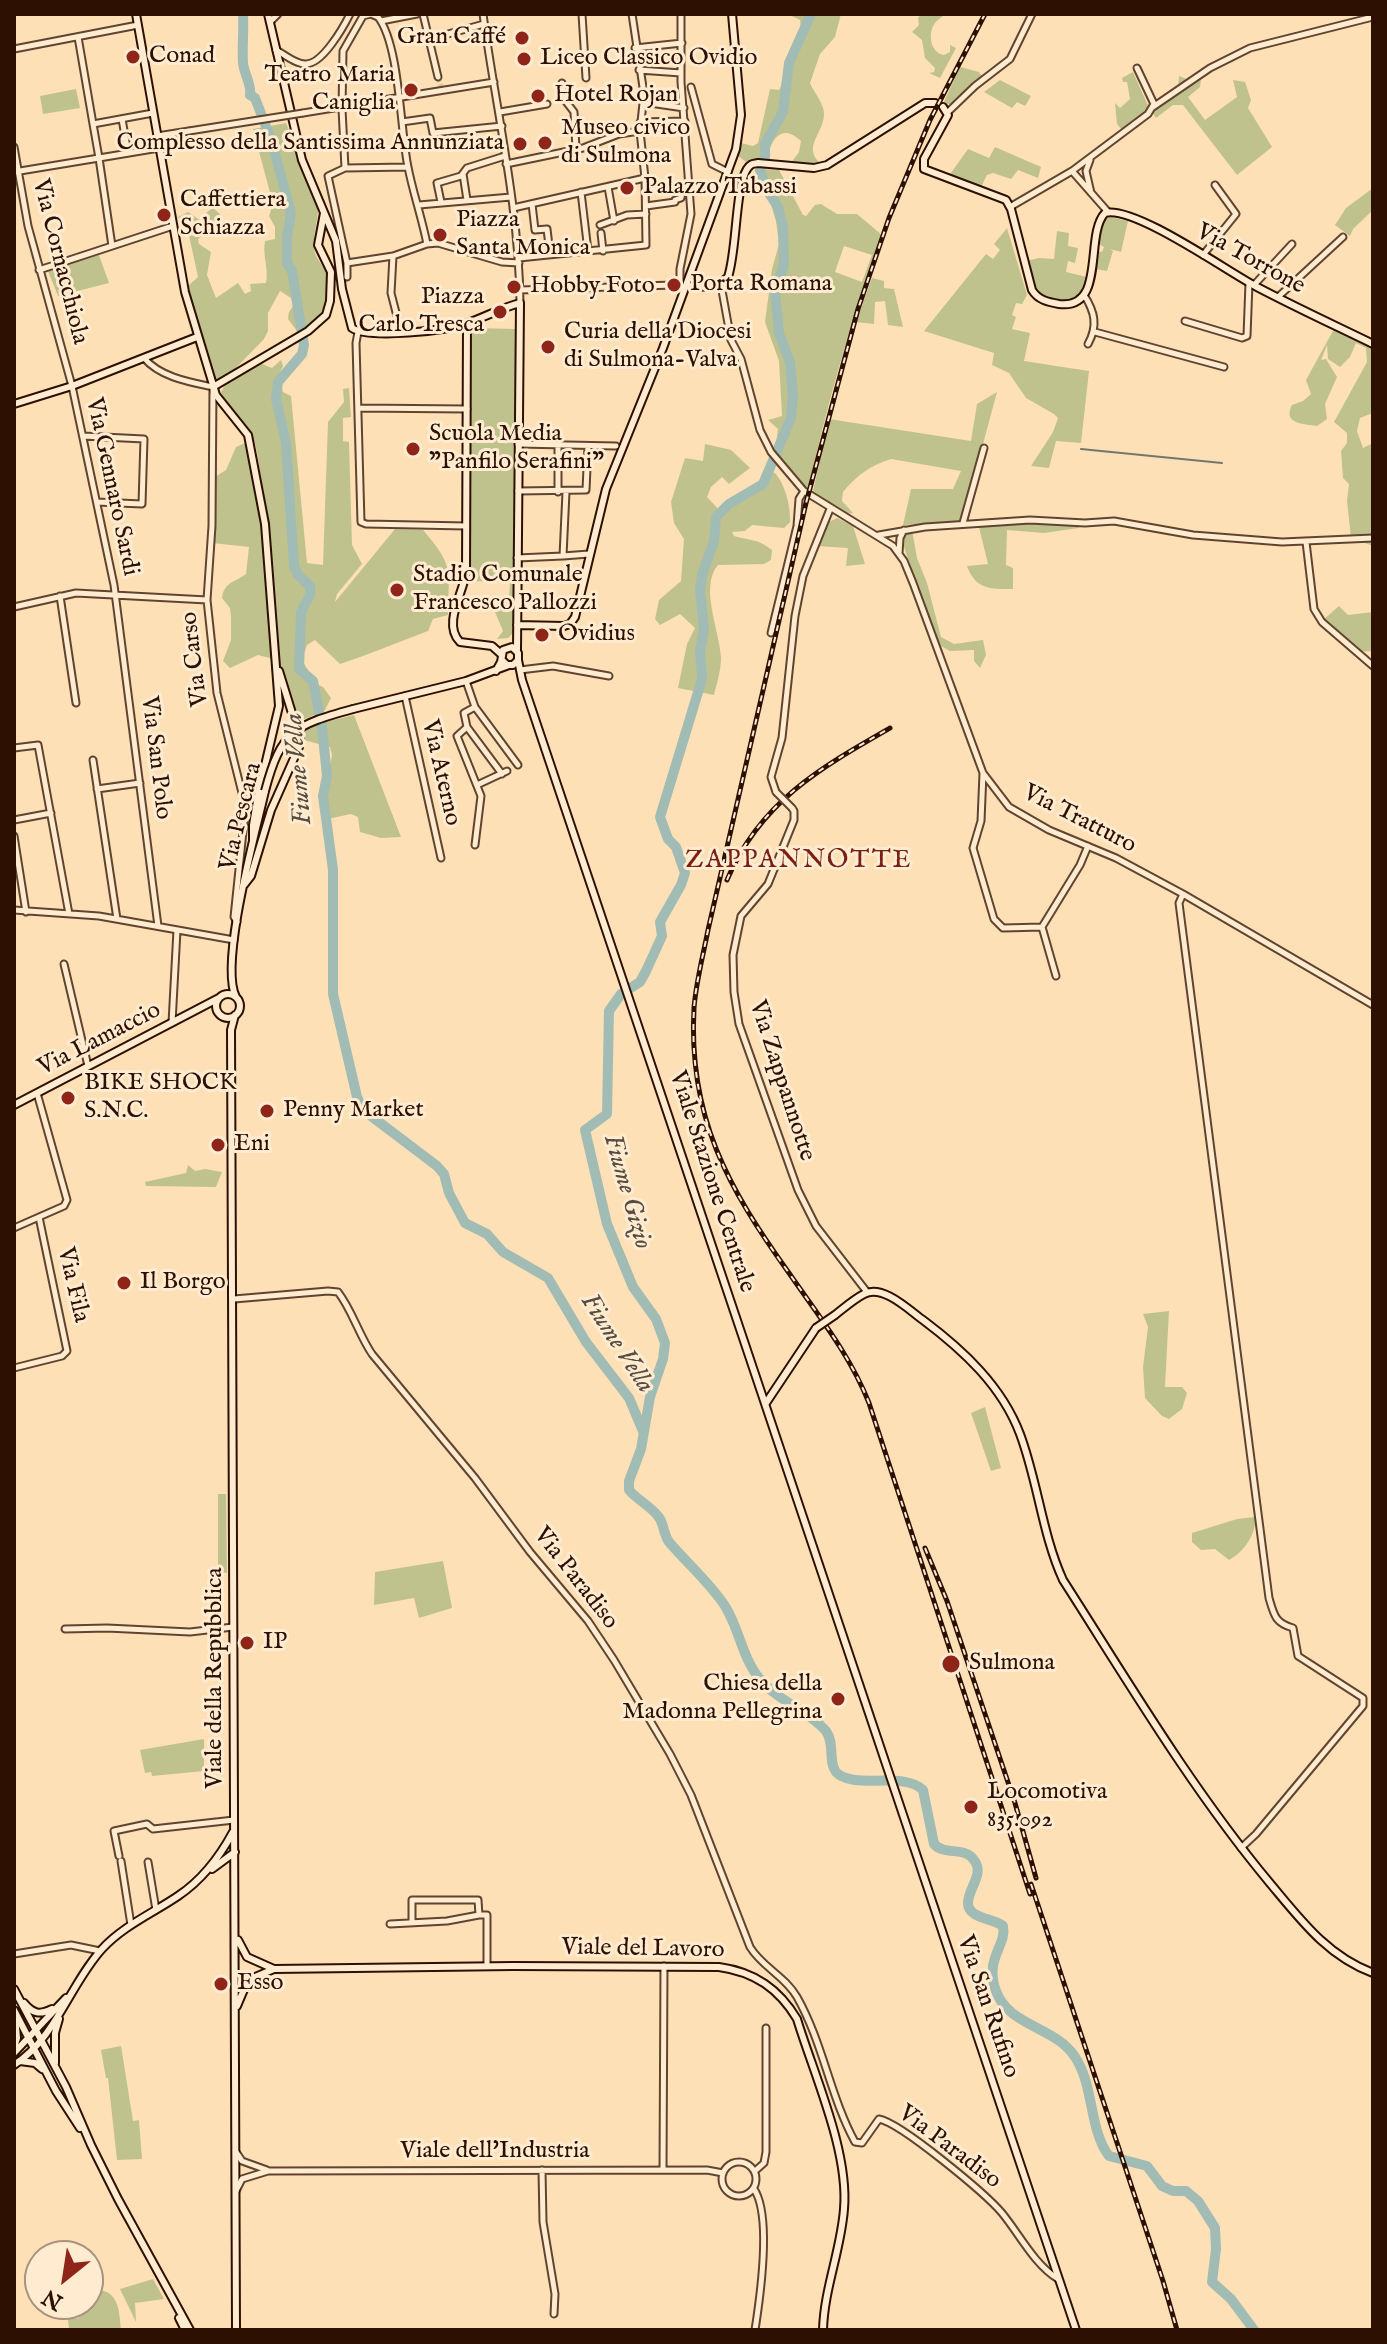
<!DOCTYPE html>
<html>
<head>
<meta charset="utf-8">
<style>
  body { margin:0 }
  #map { position:relative; width:1387px; height:2344px; overflow:hidden; background:#fee0b6; font-family:"IM FELL English",serif }
  canvas { display:block }
  .frame { position:absolute; inset:0; border:16px solid #2d1002; pointer-events:none }
  .north { position:absolute; left:24px; top:2240px; width:80px; height:80px; box-sizing:border-box; background:#feebd0; border:2px solid #aa937e; border-radius:50%; rotate:210deg; font-size:22px; font-weight:700; line-height:32px; text-align:center; color:#2d1002 }
  .north::after { content:''; display:block; margin:auto; width:28px; height:36px; background:#8f2418; clip-path:polygon(50% 0,100% 100%,50% 72%,0 100%) }
</style>
</head>
<body>
<div id="map">
<canvas width="1387" height="2344"></canvas>
<div class="frame"></div>
<div class="north">N</div>
</div>
<script>
const g = document.querySelector('canvas').getContext('2d');
g.lineJoin = 'round';
function fill(path, color) { g.fillStyle = color; g.fill(path, 'evenodd'); }
function stroke(path, color, width, dash) { g.strokeStyle = color; g.lineWidth = width; g.lineCap = dash ? 'butt' : 'round'; g.setLineDash(dash || []); g.stroke(path); }
function write(font, color, halo, rows, align = 'center') {
  g.font = font + ' "IM FELL English",serif'; g.lineWidth = 6; g.setLineDash([]); g.textBaseline = 'middle'; g.strokeStyle = halo; g.fillStyle = color; for (const [text, x, y, turn = 0] of rows) {
    g.save(); g.translate(x, y); g.rotate((+turn || 0) * Math.PI / 180); g.textAlign = isNaN(turn) ? turn : align; if (halo) g.strokeText(text, 0, 0); g.fillText(text, 0, 0); g.restore();
  }
}
fill(new Path2D(`
  M788,14H841L835,37L820,54L810,83C814,93 824,103 824,114C824,133 802,147 820,163L813,165L791,163L799,152L801,141C780,121 770,142 767,161L746,162L738,156L741,143L753,146L758,143L770,89L779,90C784,82 782,73 786,64C792,49 803,35 800,20Z
  M921,14H944C942,18 938,19 935,23C928,32 929,52 944,55L950,52V45L956,48L940,78L929,73L934,72L935,68L925,58L922,40L912,32L919,25L918,18Z
  M960,67L979,72L982,76L951,104H943Z
  M1133,72L1149,108L1123,131L1117,124L1115,103L1120,108L1130,99L1127,82H1123L1122,78Z
  M1197,75L1201,80L1200,87L1188,97L1205,120L1237,97L1233,80L1245,82L1251,100L1248,108L1272,147L1237,175L1183,105H1173L1156,118L1152,112L1154,107L1178,88L1179,76L1189,80Z
  M1000,80L1031,96L1025,106L1017,102L1012,108L984,92Z
  M76,89L80,108L43,114L40,96Z
  M286,123C296,148 310,173 317,199C321,216 312,232 314,249C315,259 325,266 327,277C331,301 320,324 297,331L288,319L289,312L293,306L291,298L280,291L268,313V331L264,339L231,373L213,383L188,286L198,277L185,217L176,218L188,212L201,221L207,212L213,208L220,214L210,230L198,239L199,244L211,252L207,275L216,298L238,283L245,294L251,291L250,284L266,283C269,268 262,255 265,241L275,239V227L269,216L273,204L253,129Z
  M995,147L1041,167L1038,178L1018,170L1011,179L993,173L987,175L981,187L948,177L968,149L989,158Z
  M756,169L779,170L803,215L806,216L815,205L821,204L837,214H857L882,235C851,319 827,404 808,491L775,452L778,429L768,420L782,416L779,361L765,322L772,269L779,244L776,221L769,198ZM844,246L872,255L862,282L835,272Z
  M1373,188V210L1353,229L1350,236L1335,225L1346,208Z
  M1110,217L1128,221L1121,252L1110,249L1113,251L1107,271L1095,269L1097,251L1102,252L1104,247L1099,244C1100,235 1100,221 1110,217Z
  M1007,228L1027,295L1022,304L1016,303L1012,315L1016,317L1012,329L1030,333L1024,361L1089,371L1081,443L1056,441L1049,468L1031,466L1053,432L1058,418L1054,414L1026,398L1009,373L992,365L994,353L924,331L986,254L993,259L1000,250L994,244Z
  M1057,231L1069,233L1068,246L1078,248L1075,263L1068,261L1066,272L1087,277C1085,283 1084,291 1080,296C1072,306 1045,302 1037,293C1030,286 1029,270 1026,261L1039,258L1054,259Z
  M99,255L109,283L58,296L48,271Z
  M872,278L884,281V288L894,289L903,327L888,325L885,301L875,302L874,324L856,322Z
  M472,328L517,329L513,633L508,638L497,639L503,631L495,612L499,599H509L510,582L468,581Z
  M1334,329L1373,349V413L1360,418L1357,431L1363,448L1373,443V546L1351,538L1347,501L1349,484L1343,478L1341,451L1347,443V433L1334,422L1367,362L1366,348L1356,343L1350,357L1340,367L1328,359L1327,345L1321,360L1326,359L1337,377L1325,404L1327,419L1317,426C1304,424 1282,424 1292,405L1303,401L1311,394L1306,380Z
  M281,360L283,366L278,376L283,392L291,396L307,563L323,565L328,422L344,402L343,389L349,388L351,417L343,418V441L349,442L352,545L362,564L337,594L335,602L395,529L423,530C454,566 449,569 448,615L433,619L428,631C398,642 370,654 340,664L315,640L307,645L302,660L308,670L309,681L323,687L331,698L325,710L298,722C291,701 281,679 278,657C267,588 269,517 256,448C252,424 228,413 221,392L229,379L260,363L272,368Z
  M997,392L962,522L903,525L911,489H953L961,471L891,459C871,465 856,476 843,492L842,501L853,513L843,514L812,496L829,419L971,441L977,404Z
  M245,443L249,449L263,530L274,659L258,655L230,668L223,661L231,640V617L230,608L222,598C224,582 235,582 246,574L249,547L212,543L215,477L226,470L236,447Z
  M705,444L731,450L750,468L729,484L722,477L711,487L707,497L721,512L765,485L774,472C785,483 791,507 790,522L784,528L752,525L745,531L732,532L734,536C750,541 757,538 772,550L771,560L764,564L718,565C699,587 720,631 721,658C721,670 717,683 714,695L678,688L687,644L695,628L680,614L660,625L655,619L659,600L681,581L684,539L674,523L671,502L685,458L703,461Z
  M837,518L853,526L865,564L846,566L848,548L817,546L829,522Z
  M978,523L1079,525V528L1044,533L1007,530L1006,565L1013,568V589C990,589 976,590 967,566L988,564Z
  M912,530L917,558L927,583L941,637L954,644L983,640L986,655L980,668L974,661V650L950,651L937,644L902,541L904,533Z
  M1339,606L1348,615L1373,612V651L1356,652L1323,620Z
  M354,715L401,837L381,838L360,832L358,817L351,814L328,819L325,798L332,755L330,747L304,740L302,732L318,724Z
  M188,1165L195,1171L205,1169L222,1172L216,1187L146,1186L145,1182L186,1173Z
  M1169,1311L1165,1387H1182L1187,1393L1182,1409L1169,1419L1162,1416L1145,1398L1143,1367L1148,1327L1143,1314Z
  M985,1407L1001,1468L991,1471L971,1413Z
  M218,1494H226L227,1573L218,1572Z
  M1255,1517C1257,1534 1243,1553 1229,1560L1215,1549L1201,1550L1192,1542V1533L1237,1519Z
  M443,1561L452,1608L419,1618L414,1598L374,1605L375,1572Z
  M204,1739V1771L152,1776L151,1772L145,1773L140,1750Z
  M121,2046L133,2121L139,2120L142,2159L117,2160L108,2078H106L101,2050Z
  M153,2279L164,2299L135,2303L136,2322L120,2289Z
  M88,2289C118,2288 119,2305 121,2330H69L68,2319L79,2318V2306L73,2304H88Z`), '#c0c28d');
stroke(new Path2D(`
  M1081,449L1222,463`), '#73776d', 2);
stroke(new Path2D(`
  M243,14C244,30 242,47 243,63C244,74 252,85 250,95L255,98L271,139L291,213L287,237V263L292,271L304,345L302,354L278,382L276,399L286,443L294,566L298,575L310,586V595L301,612L299,669L313,681L322,727L327,776L323,796L333,870V994L357,1097L362,1107L371,1116L437,1166L444,1174L449,1193L465,1223L487,1234L503,1252L548,1278L586,1342L629,1398L643,1431
  M811,14L789,63L783,112L765,144V157L760,170L765,187L778,207L783,228L784,265L775,291L779,333L790,362L793,395L791,418L763,484L729,504L716,517L714,541L702,575L700,590L704,629L700,651L702,679L660,817L668,839L676,847L685,873L681,885L660,922L662,936L646,971L640,982L621,994L609,1011L607,1114L585,1130L607,1224L633,1287L656,1319L665,1343L663,1359L650,1397L641,1449L629,1481V1490C637,1500 654,1508 660,1519C664,1526 664,1535 669,1542C687,1563 710,1583 725,1606C739,1628 742,1657 759,1678C777,1701 807,1709 826,1731C835,1743 828,1762 836,1772C852,1790 904,1771 923,1790L934,1844C945,1856 965,1846 974,1860C985,1874 968,1888 968,1903C968,1919 994,1918 1003,1926C1007,1946 984,1958 996,1991C1009,2027 1055,2026 1075,2057C1094,2085 1089,2130 1109,2156L1147,2166L1162,2186L1173,2191H1186L1198,2201L1215,2228L1216,2249L1212,2282L1231,2299L1254,2330`), '#a1bcb4', 10);
stroke(new Path2D(`
  M438,77L441,86`), '#dfc19b', 5, [5, 2.5]);
const street = new Path2D(`
  M423,14L438,77
  M483,14C496,110 519,205 520,303
  M582,14L586,78
  M363,16L371,14L378,17C400,45 400,130 408,167C413,193 422,218 427,244
  M381,21L417,14
  M270,22L278,14
  M78,37L93,124
  M430,39L484,24
  M635,48L682,43
  M14,49L138,25
  M276,50C284,54 295,64 305,64C322,65 343,28 350,14
  M639,70L681,73
  M562,83L564,99L574,112L576,149
  M691,87L712,164L728,172
  M643,102L684,108
  M1153,107L1210,68L1250,48L1373,17
  M500,112L547,104
  M948,112L975,86L1010,59L1032,14
  M153,113L93,124L99,158L159,148
  M303,113L494,82
  M122,119L128,153
  M402,122L430,118L433,133L502,126
  M640,122L685,121
  M157,136L189,131
  M14,147L28,226L72,386L114,585L158,926
  M1090,160L1086,171L1091,193
  M506,164L583,148L619,134L640,131
  M345,168L342,109L343,51L363,16
  M1072,171L1108,212
  M14,172L99,158L112,246
  M463,174L467,200
  M608,187L614,221
  M581,192L588,251
  M441,202L437,183L461,176L467,168L505,156
  M532,204L535,230L547,229L550,254
  M419,205L511,197
  M646,206L675,202V200L681,198L682,191H687
  M1010,207L1072,171L1148,114L1154,104L1137,68
  M513,208L645,178
  M600,225L627,215L646,214
  M601,233L603,251
  M1203,255L1236,214L1215,185
  M393,256L391,293L401,332
  M519,258L646,245L645,178L640,131L644,94L632,14
  M347,263L393,256L427,244L438,243L502,262L519,263
  M39,270L173,226
  M347,277V263L328,176L345,168L408,167
  M680,285V269L691,214L681,82V14
  M721,285L731,340L741,359L760,430L771,452L804,491L893,546L904,561L913,583L983,773L1009,807L1049,830L1116,858L1183,894L1373,1005
  M1254,285L1292,244
  M520,290L673,285
  M1084,295C1095,312 1098,326 1088,344
  M1278,297L1343,237
  M1185,321L1242,338L1247,336L1249,283
  M358,332L356,343L361,522L366,524L466,526
  M1095,332L1224,367
  M144,358C160,377 189,382 213,387L212,526L207,600L217,693L244,801V822L234,917L237,922
  M358,408L467,409
  M83,436L144,439L142,504L97,502
  M518,444L616,446
  M558,445V492
  M518,491L586,490L588,446
  M963,523L984,448
  M879,535L925,527L1030,520L1085,523L1114,521L1193,535L1282,542L1373,538
  M1306,542L1314,609L1322,622L1373,666
  M899,553L900,538L904,530
  M563,556L589,554
  M517,558L563,556L566,492
  M60,596L76,703
  M14,607L76,593L207,600
  M771,633L797,526L799,499L804,491
  M520,670L553,666L609,676
  M466,681L475,707L518,765
  M405,696L441,858
  M475,707L464,713L467,727L457,736L481,796L475,845
  M467,727L502,774
  M14,748L38,745L69,914
  M93,760L117,919
  M983,773L981,821L973,848L994,919L1003,928L1042,927
  M477,785L507,771
  M97,789L140,783
  M776,792L771,777L782,738L795,616L803,576L830,509
  M792,808L794,811V820L768,884L741,916L733,955L734,992L739,1024L798,1190L816,1226L867,1292
  M14,820L51,813
  M14,836L26,912
  M1183,894L1179,903L1269,1598C1274,1615 1275,1623 1293,1628L1298,1656L1363,1698V1706L1256,1834L1241,1848
  M14,910L99,916L234,940
  M64,964L88,1066
  M1056,976L1042,927L1080,865L1088,846
  M172,1023L177,930
  M14,1228L64,1206L67,1200L37,1093
  M234,1299L328,1291L338,1292C352,1310 359,1335 372,1354L475,1478L530,1552L588,1621L614,1660L670,1754L691,1795L750,1947C762,1967 785,1976 797,1997C823,2043 830,2096 855,2142L862,2143L879,2119C901,2123 986,2194 1002,2213C1020,2235 1034,2264 1058,2279
  M14,1368L62,1356L67,1351L39,1217
  M65,1629L107,1628L190,1632L233,1627
  M119,1856L114,1831L147,1824L153,1829L234,1820
  M121,1861L131,1925
  M148,1862L156,1910
  M412,1923V1900H478L479,1915H487V1966
  M390,1924L447,1921L479,1915
  M14,1954L71,1945L100,1951
  M236,2152L242,2161L267,2170
  M722 2179a17 17 0 1 1 34 0a17 17 0 1 1-34 0Z
  M542,2170L543,2222L555,2294L554,2314
  M663,2170L664,1966
  M755,2171L764,2163L766,2152V2028
  M754,2189C772,2216 760,2298 755,2330
  M236,2191L242,2179L268,2171L707,2170L723,2173`);
const secondary = new Path2D(`
  M136,14L185,292L216,395L248,435L265,524L279,706L258,795L253,825V840
  M268,14L302,160L336,241L342,289L352,328C368,339 448,331 468,323C485,317 501,308 520,303L517,650
  M943,107L948,115L924,159V169L1006,200L1011,209L1032,290C1038,300 1048,302 1059,304C1107,310 1084,235 1105,213C1134,205 1228,272 1257,287C1295,307 1334,325 1373,344
  M686,286L716,287L728,277C737,251 735,188 747,169C751,163 753,164 758,163L814,168L827,165L925,103H935
  M467,324L466,572C464,592 442,624 460,642L492,646L501,654
  M213,387L308,331L326,315L330,301L331,272L318,245L324,213
  M14,404L72,386L197,337
  M517,625L564,626L570,624L575,617L606,489L663,348L736,149L741,115L732,14
  M518,660L522,680L1076,2330
  M496,671L501,662L503,650L512,647L518,653V660L513,665H507L502,660
  M353,709L466,681L509,665
  M244,885L251,876L271,810L299,747L300,739L279,671
  M216 1006a12 12 0 1 1 24 0a12 12 0 1 1-24 0Z
  M236,997C219,964 256,831 265,791
  M235,1015L231,1030L236,2330
  M14,1105L219,998
  M835,1315C844,1308 854,1299 864,1294C883,1284 909,1310 923,1320C963,1350 1002,1386 1020,1434C1038,1482 1042,1534 1063,1580C1129,1683 1191,1788 1269,1882C1300,1919 1327,1956 1373,1973
  M766,1403L816,1328
  M212,1869L235,1852
  M238,1940L247,1957L274,1969L513,1966L719,1967C755,1972 779,1989 797,2019C814,2075 849,2151 844,2209C841,2250 824,2289 823,2330
  M14,1989L66,2087L91,2145L118,2199L190,2330
  M24,2003C33,2014 40,2015 52,2009
  M237,2006L248,1980L274,1969
  M14,2010L56,2091L80,2128
  M14,2047L17,2038L15,2017
  M14,2053L66,1998
  M20,2061L35,2063L42,2069
  M55,2063V2033L59,2019
  M14,2065C56,2038 70,1984 102,1949C123,1926 153,1913 178,1896C202,1880 219,1858 233,1832
  M179,2318L185,2330`);
stroke(street, '#61442f', 9);
stroke(secondary, '#2d1002', 10);
stroke(street, '#feebd0', 5);
stroke(secondary, '#feebd0', 6);
const rail = new Path2D(`
  M985,14L930,120L889,218L858,309L806,503L708,930C703,956 696,982 694,1008C688,1117 728,1188 789,1273C818,1315 850,1355 869,1403L1030,1894
  M727,880C760,802 820,768 890,728
  M925,1548L947,1601L1015,1803L1036,1878
  M1031,1884L1163,2281L1177,2330`);
stroke(rail, '#2d1002', 5);
stroke(rail, '#feebd0', 2, [6]);
const streetBridge = new Path2D(`
  M189,131L303,113
  M776,792L792,808`);
const secondaryBridge = new Path2D(`
  M265,791C281,730 295,725 353,709
  M816,1328L835,1315`);
stroke(streetBridge, '#61442f', 9, []);
stroke(secondaryBridge, '#2d1002', 10, []);
stroke(streetBridge, '#feebd0', 5);
stroke(secondaryBridge, '#feebd0', 6);
for (const [x, y, r, color] of [
  [522,38,8,"#8f2418"],
  [133,57,8,"#8f2418"],
  [524,59,8,"#8f2418"],
  [411,90,8,"#8f2418"],
  [538,96,8,"#8f2418"],
  [545,143,8,"#8f2418"],
  [520,144,8,"#8f2418"],
  [627,188,8,"#8f2418"],
  [164,215,8,"#8f2418"],
  [440,235,8,"#8f2418"],
  [674,285,8,"#8f2418"],
  [514,287,8,"#8f2418"],
  [500,312,8,"#8f2418"],
  [548,347,8,"#8f2418"],
  [413,449,8,"#8f2418"],
  [397,590,8,"#8f2418"],
  [542,635,8,"#8f2418"],
  [68,1098,8,"#8f2418"],
  [267,1111,8,"#8f2418"],
  [218,1145,8,"#8f2418"],
  [124,1283,8,"#8f2418"],
  [247,1643,8,"#8f2418"],
  [951,1664,10,"#8f2418"],
  [838,1699,8,"#8f2418"],
  [971,1807,8,"#8f2418"],
  [221,1984,8,"#8f2418"]
]) { const dot = new Path2D(); dot.arc(x, y, r, 0, 2 * Math.PI); g.fillStyle = color; g.fill(dot); stroke(dot, '#feebd0', 3); }
write('24px', '#2d1002', '#feebd0', [
  ["Gran Caffé",506,38,"right"],
  ["Conad",149,57],
  ["Liceo Classico Ovidio",540,59],
  ["Teatro Maria",395,76,"right"],
  ["Caniglia",395,104,"right"],
  ["Hotel Rojan",554,96],
  ["Museo civico",561,129],
  ["di Sulmona",561,157],
  ["Complesso della Santissima Annunziata",504,144,"right"],
  ["Palazzo Tabassi",643,188],
  ["Caffettiera",180,201],
  ["Schiazza",180,229],
  ["Piazza",456,221],
  ["Santa Monica",456,249],
  ["Porta Romana",690,285],
  ["Hobby Foto",530,287],
  ["Piazza",484,298,"right"],
  ["Carlo Tresca",484,326,"right"],
  ["Curia della Diocesi",564,333],
  ["di Sulmona-Valva",564,361],
  ["Scuola Media",429,435],
  ["\"Panfilo Serafini\"",429,463],
  ["Stadio Comunale",413,576],
  ["Francesco Pallozzi",413,604],
  ["Ovidius",558,635],
  ["BIKE SHOCK",84,1084],
  ["S.N.C.",84,1112],
  ["Penny Market",283,1111],
  ["Eni",234,1145],
  ["Il Borgo",140,1283],
  ["IP",263,1643],
  ["Sulmona",969,1664],
  ["Chiesa della",822,1685,"right"],
  ["Madonna Pellegrina",822,1713,"right"],
  ["Locomotiva",987,1793],
  ["835.092",987,1821],
  ["Esso",237,1984]
], 'left');
write('24px', '#2d1002', '#feebd0', [
  ["Via Torrone",1250,260,29],
  ["Via Cornacchiola",59,262,76],
  ["Via Gennaro Sardi",111,487,78],
  ["Via Carso",196,659,-97],
  ["Via San Polo",155,758,83],
  ["Via Aterno",440,773,77],
  ["Via Pescara",242,817,-76],
  ["Via Tratturo",1079,820,27],
  ["Via Lamaccio",100,1040,-27],
  ["Via Zappannotte",781,1081,72],
  ["Viale Stazione Centrale",711,1182,72],
  ["Via Fila",72,1285,77],
  ["Via Paradiso",575,1579,52],
  ["Viale della Repubblica",216,1678,-90],
  ["Viale del Lavoro",643,1950,1],
  ["Via San Rufino",987,2007,71],
  ["Via Paradiso",949,2148,37],
  ["Viale dell'Industria",495,2152]
]);
write('italic 26px', '#564c40', '#feebd0', [
  ["Fiume Vella",300,769,-95],
  ["Fiume Gizio",626,1192,74],
  ["Fiume Vella",616,1344,57]
]);
g.letterSpacing = '2px';
write('26px', '#7a1f14', '#feebd0', [
  ["ZAPPANNOTTE",799,862]
]);
g.letterSpacing = '0px';
</script>
</body>
</html>
